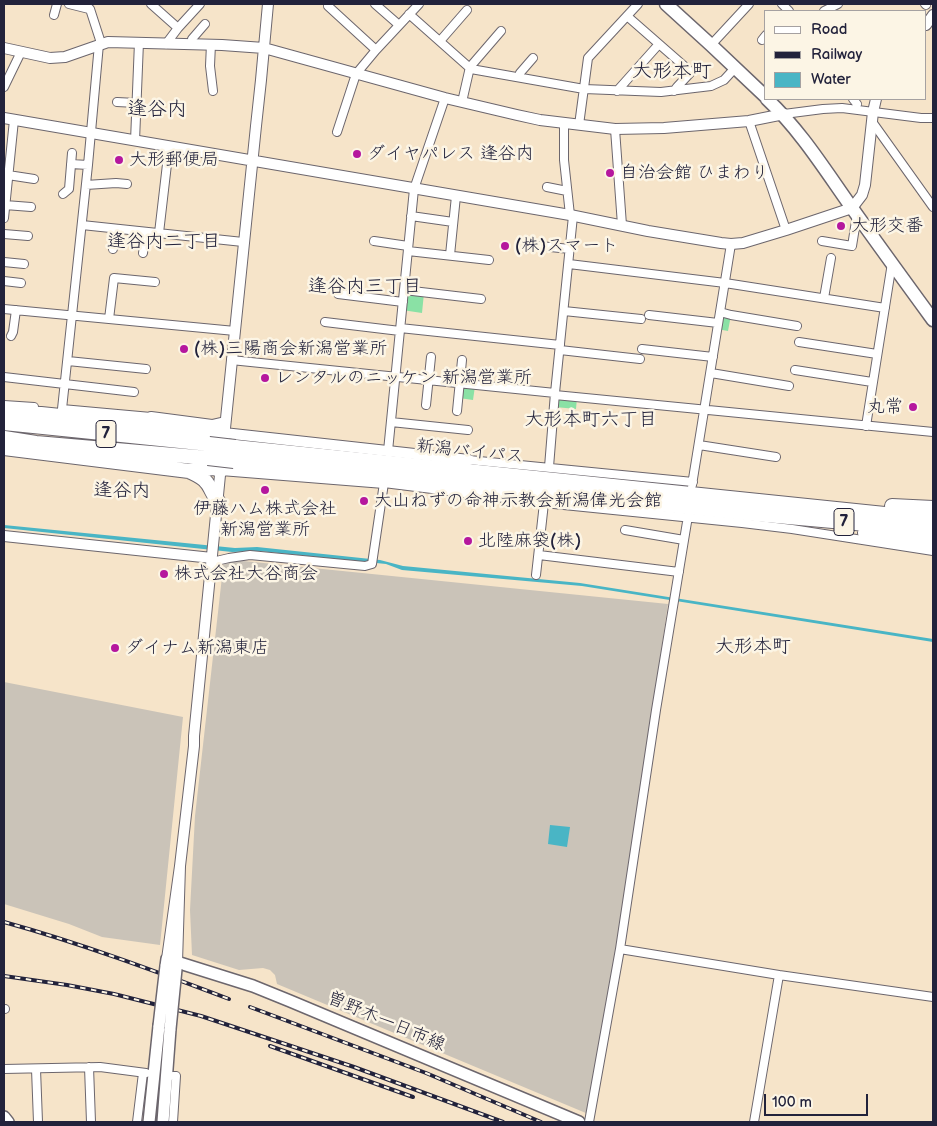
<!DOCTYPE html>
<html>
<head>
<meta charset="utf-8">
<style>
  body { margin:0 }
  #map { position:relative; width:937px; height:1126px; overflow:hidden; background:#f6e4c9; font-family:"Balsamiq Sans",sans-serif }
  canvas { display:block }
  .frame { position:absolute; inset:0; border:5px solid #22223b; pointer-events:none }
  .legend { position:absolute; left:764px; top:10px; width:162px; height:90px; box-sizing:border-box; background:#fcf5e5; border:1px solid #a5a1a1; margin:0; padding:6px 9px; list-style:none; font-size:15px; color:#22223b }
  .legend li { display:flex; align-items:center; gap:10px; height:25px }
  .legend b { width:25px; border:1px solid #a5a1a1 }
  .scale { position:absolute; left:764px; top:1094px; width:104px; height:22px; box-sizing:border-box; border:2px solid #22223b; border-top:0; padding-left:6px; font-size:15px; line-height:18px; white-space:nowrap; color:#22223b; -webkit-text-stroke:4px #fcf5e5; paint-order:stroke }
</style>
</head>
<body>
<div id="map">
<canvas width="937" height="1126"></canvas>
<div class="frame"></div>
<ul class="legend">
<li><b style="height:6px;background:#fff"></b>Road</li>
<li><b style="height:6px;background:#22223b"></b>Railway</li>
<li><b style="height:14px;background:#49b5c5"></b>Water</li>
</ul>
<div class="scale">100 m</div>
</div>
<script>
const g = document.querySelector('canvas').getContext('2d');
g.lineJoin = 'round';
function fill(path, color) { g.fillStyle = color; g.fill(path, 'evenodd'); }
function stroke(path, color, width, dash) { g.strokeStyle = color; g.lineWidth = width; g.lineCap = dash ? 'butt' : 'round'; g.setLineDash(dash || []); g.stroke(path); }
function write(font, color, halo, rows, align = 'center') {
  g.font = font + ' "Balsamiq Sans","Klee One",sans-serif'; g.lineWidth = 5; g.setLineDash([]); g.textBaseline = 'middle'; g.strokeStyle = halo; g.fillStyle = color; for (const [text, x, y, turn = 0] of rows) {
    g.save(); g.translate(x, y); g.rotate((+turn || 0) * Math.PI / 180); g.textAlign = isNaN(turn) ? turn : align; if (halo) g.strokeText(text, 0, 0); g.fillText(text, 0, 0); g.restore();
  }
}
fill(new Path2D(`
  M224,559L668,604L593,1116L277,984L275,975L270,970L263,968L239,970L192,955L190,910L195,816Z
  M4,682L183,717L160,945L102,937L69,924L4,904Z`), '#cac3b8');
fill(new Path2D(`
  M404,290L424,293L422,313L402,310Z
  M720,314L731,315L728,331L717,329Z
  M460,384L475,386L473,400L459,398Z
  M556,395L577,398L576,409L555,407Z`), '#8ae1a5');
fill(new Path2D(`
  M4,525L235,548L257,547L380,560L403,566L580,583L933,639V642L582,586L402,570L386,564L259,551L232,552L4,528Z
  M550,825L570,827L567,847L548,844Z`), '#49b5c5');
const minor = new Path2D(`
  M69,4L89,9
  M85,4L90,9L101,43
  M151,4L178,28
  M375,4L399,25
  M782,4L789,11
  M925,4L926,5
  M328,6L376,50
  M824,11L838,4
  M409,14L471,69L584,89L661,92L711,86L724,80L735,68
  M54,15L57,4
  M627,16L691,72L677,87L674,91
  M762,40L766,35
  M440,41L467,10
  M99,44L88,165L62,409L151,417
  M166,44L178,28L200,4
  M192,44V39L205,24
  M211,44L210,66L213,91
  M711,45L749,4
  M519,77L520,73L533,58
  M4,87L21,52
  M617,91L659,44
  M853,99L857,104
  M117,102L136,103
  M462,102L470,67L501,31
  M784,114L823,109L842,108L921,118H933
  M749,121L786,230
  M564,123V160L570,215
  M873,123L933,207
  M579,125L588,58L638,4
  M615,129L622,225
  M337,132L356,74L376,50L419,4
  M135,141L139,42
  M71,164L88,165
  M8,175L34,179
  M86,185L116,183L127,184
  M547,187L567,191
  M63,194L69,189L72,153
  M5,205L31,207
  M411,216L453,222
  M4,218L14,120
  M82,225L243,242
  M159,233L169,147
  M4,234L28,236
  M374,241L408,246
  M822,241L852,246L857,215
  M540,246L570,249
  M113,249L116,229
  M408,251L489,260
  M143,253L146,232
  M450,255L456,196
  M4,262L24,264
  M569,264L725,283L885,308
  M4,281L21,283
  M404,290L481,299
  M338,294L403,302
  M824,298L831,258
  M4,309L235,331
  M564,311L641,319
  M720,312L731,315L797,326
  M649,315L718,323
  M109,319L114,278L155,282
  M325,322L400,331
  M400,328L560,345
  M11,336L13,332L16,310
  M799,342L877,354
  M642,349L713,357
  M560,350L640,359
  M231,360L555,393
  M68,361L146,369
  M795,370L872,382
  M711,373L789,386
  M4,377L134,392
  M555,395L933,432
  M4,405L34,407
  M426,405L431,357
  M457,411L462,360
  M391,422L468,430
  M866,426L892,263
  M699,445L776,457
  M388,451L414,189L445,98
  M469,460L693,482
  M549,467L555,393L573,216
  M692,485L731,244
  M625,530L684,540
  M539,555L679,572
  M212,562L229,558L250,555L365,566L372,564L384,483L544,503L742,523L792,529L933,551
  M536,575L544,503
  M620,949L779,975L933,997
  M4,1009H5
  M89,1067L91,1122
  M4,1069L100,1067L146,1073
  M36,1069L38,1122
  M137,1122L143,1073
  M173,1122L176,1076H173
  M589,1122L620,949L656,710L688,516
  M754,1122L779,975`);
const tertiary = new Path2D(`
  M926,25L933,15
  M4,48L50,58L65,57L108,42L222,45L264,48L445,98L517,115L540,120L615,129L664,128L749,121L784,114
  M4,118L570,215L648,231L721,243L731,244L743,243L786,230L852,208L862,195L865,185L873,112L876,99
  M151,417L212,425L225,422
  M224,433L469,460
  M224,438L256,126L261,80L268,4
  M221,470L384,483
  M4,536L212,558
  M180,866L194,746V736L221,465
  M167,959L180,866L177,962`);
const secondary = new Path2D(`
  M166,966L167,959L253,986L290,1001L579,1122
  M4,1117L8,1122
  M149,1122L159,1026
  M163,1122L170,1029`);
const primary = new Path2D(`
  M666,4L711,45L766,97
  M767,99C801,131 825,170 852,208C879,246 906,283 933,320`);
const trunk = new Path2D(`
  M4,413L41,414L224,433
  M4,423L209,444
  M4,438L36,443L208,458
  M235,447L933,519
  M4,448L189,471C195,474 203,477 207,483C211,488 213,495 218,501
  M234,461L755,514L933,530
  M189,471L213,468L221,470
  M892,506L933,508
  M865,533L933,542`);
stroke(minor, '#6c666d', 10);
stroke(tertiary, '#6c666d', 12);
stroke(secondary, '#6c666d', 14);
stroke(primary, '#6c666d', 15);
stroke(trunk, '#6c666d', 16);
stroke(minor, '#fff', 8);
stroke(tertiary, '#fff', 10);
stroke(secondary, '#fff', 11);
stroke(primary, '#fff', 12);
stroke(trunk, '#fff', 14);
const rail = new Path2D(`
  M4,922C80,943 155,971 229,999
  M4,976L67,985L114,994L201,1016L354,1067L503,1122
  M250,1007L426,1073L541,1122
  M270,1046L413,1097`);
stroke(rail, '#22223b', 4);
stroke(rail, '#fcf5e5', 2, [5.5]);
const secondaryBridge = new Path2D(`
  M159,1026L166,966
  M170,1029L176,969`);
const trunkBridge = new Path2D(`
  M209,444L235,447
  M208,458L234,461`);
stroke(secondaryBridge, '#6c666d', 14, []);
stroke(trunkBridge, '#6c666d', 16, []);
stroke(secondaryBridge, '#fff', 11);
stroke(trunkBridge, '#fff', 14);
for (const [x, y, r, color] of [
  [357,154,5,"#b5179e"],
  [119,160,5,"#b5179e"],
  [610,173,5,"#b5179e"],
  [841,226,5,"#b5179e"],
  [505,246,5,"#b5179e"],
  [184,349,5,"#b5179e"],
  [265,378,5,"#b5179e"],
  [913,407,5,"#b5179e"],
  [265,490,5,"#b5179e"],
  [364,501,5,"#b5179e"],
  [468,541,5,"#b5179e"],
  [164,574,5,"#b5179e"],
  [115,648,5,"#b5179e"]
]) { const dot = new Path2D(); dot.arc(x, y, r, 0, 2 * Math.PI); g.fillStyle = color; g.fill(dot); stroke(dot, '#fcf5e5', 2); }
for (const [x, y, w] of [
  [106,434,20],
  [844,522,20]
]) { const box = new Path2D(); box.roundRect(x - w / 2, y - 13.5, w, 27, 4); g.fillStyle = '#fcf5e5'; g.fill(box); stroke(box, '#22223b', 1); }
write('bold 16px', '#22223b', null, [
  ["7",106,434],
  ["7",844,522]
]);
write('18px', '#22223b', '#fcf5e5', [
  ["ダイヤパレス 逢谷内",367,154],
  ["大形郵便局",129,160],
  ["自治会館 ひまわり",620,173],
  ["大形交番",851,226],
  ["(株)スマート",515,246],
  ["(株)三陽商会新潟営業所",194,349],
  ["レンタルのニッケン 新潟営業所",275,378],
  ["丸常",903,407,"right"],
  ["大山ねずの命神示教会新潟偉光会館",374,501],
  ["伊藤ハム株式会社",265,509,"center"],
  ["新潟営業所",265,530,"center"],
  ["北陸麻袋(株)",478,541],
  ["株式会社大谷商会",174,574],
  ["ダイナム新潟東店",125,648]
], 'left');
write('18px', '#22223b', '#fcf5e5', [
  ["新潟バイパス",470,452,6],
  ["曽野木一日市線",386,1022,23]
]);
write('19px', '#22223b', '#fcf5e5', [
  ["逢谷内二丁目",164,242],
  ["逢谷内三丁目",365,287],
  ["大形本町六丁目",591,420],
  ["逢谷内",122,491],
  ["大形本町",753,647]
]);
write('20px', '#22223b', '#fcf5e5', [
  ["大形本町",672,72],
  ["逢谷内",157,110]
]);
</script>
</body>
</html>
